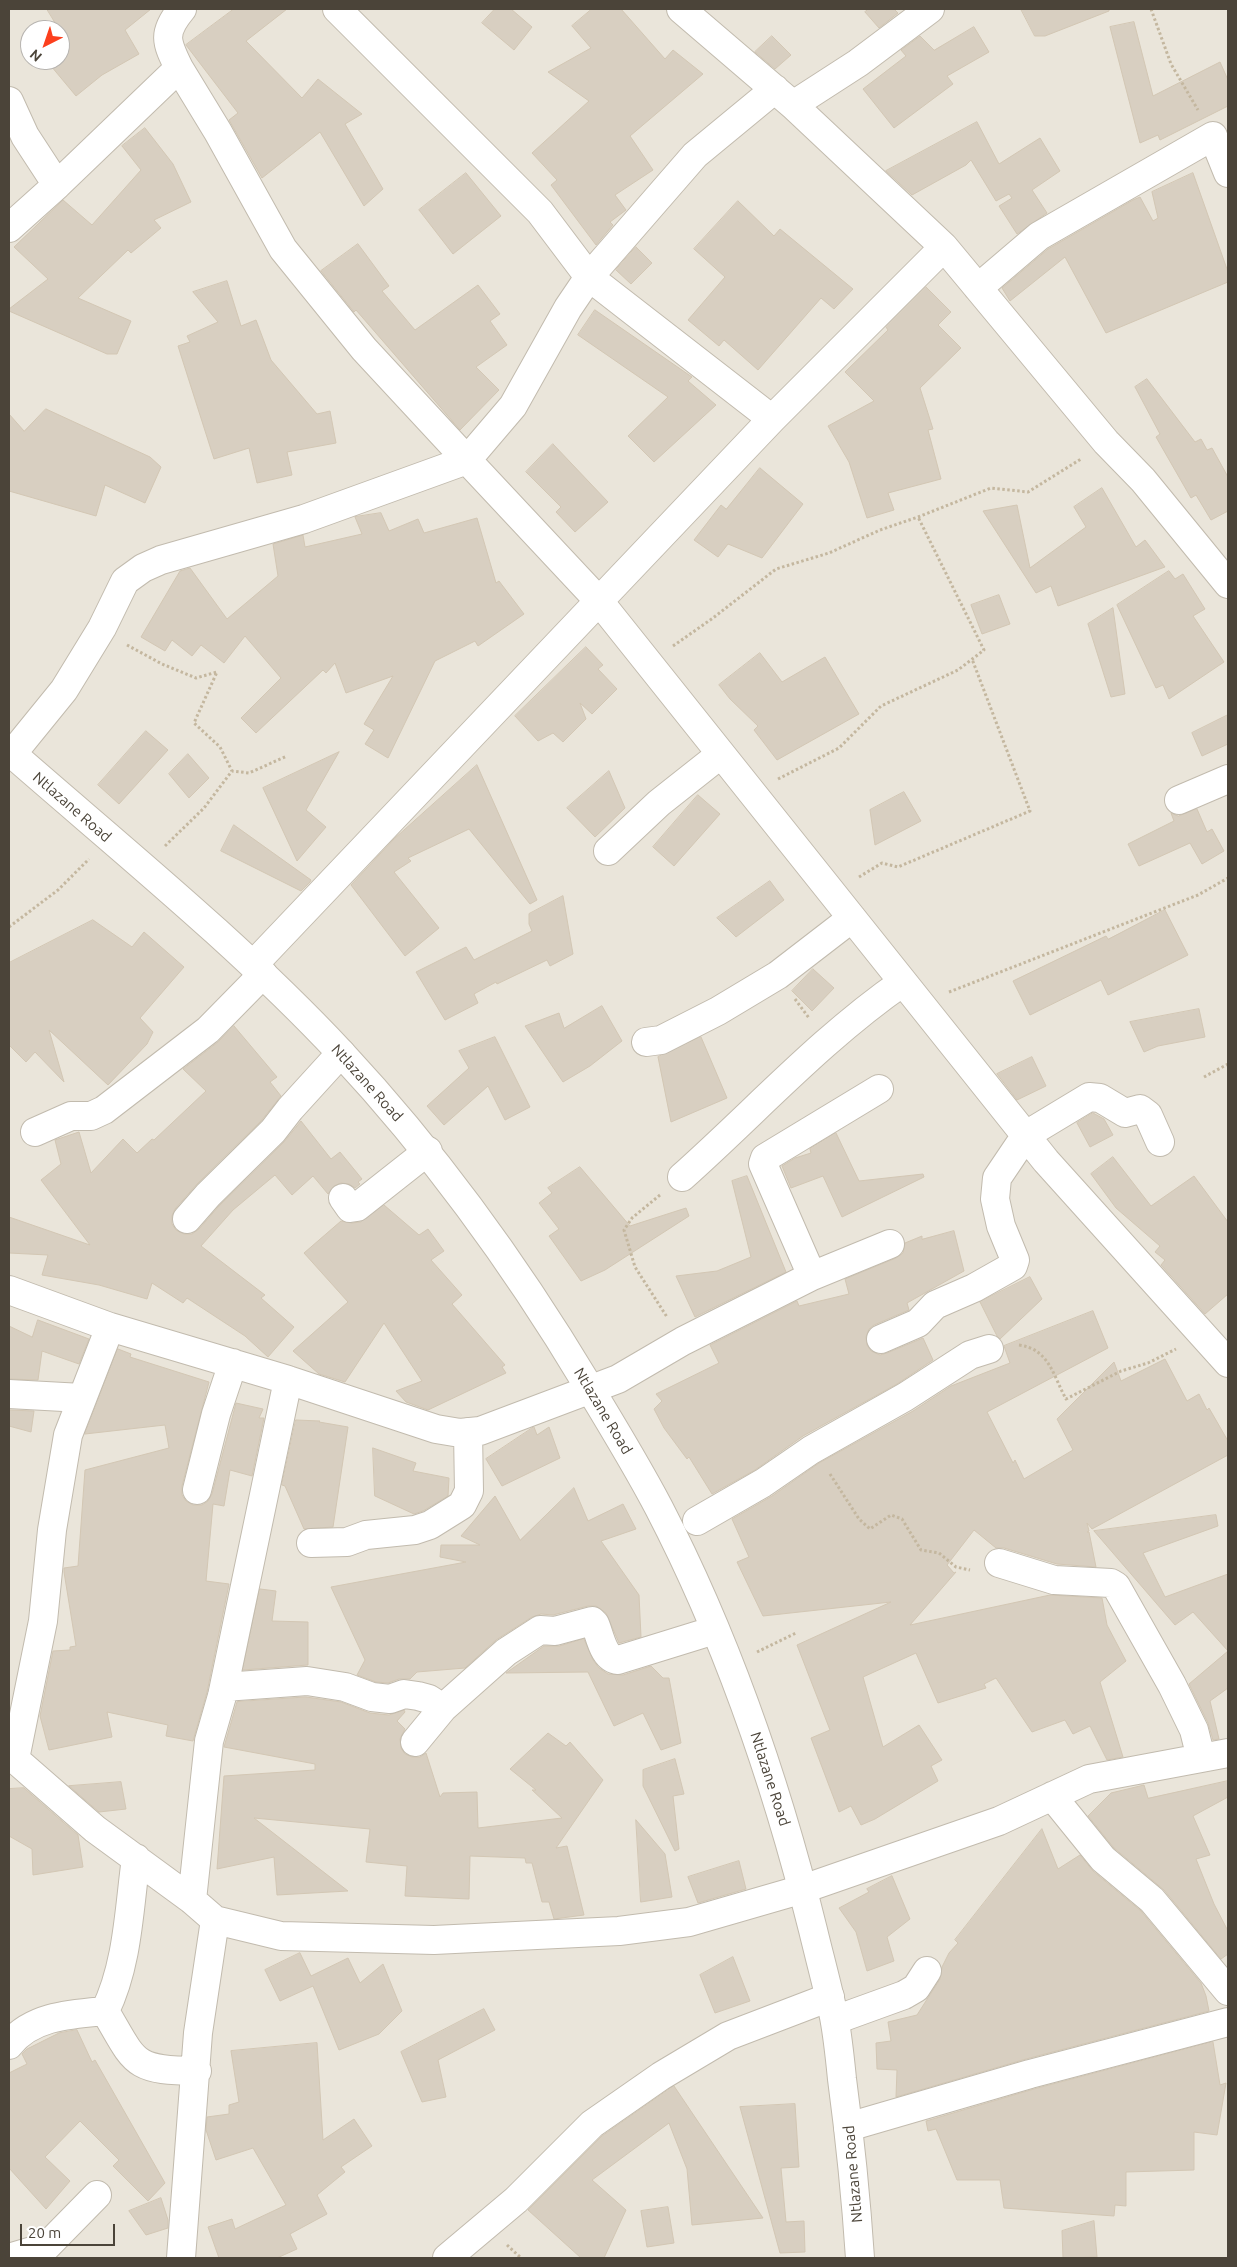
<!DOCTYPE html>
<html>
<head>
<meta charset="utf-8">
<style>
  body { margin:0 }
  #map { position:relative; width:1237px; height:2267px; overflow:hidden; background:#f6f3ec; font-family:Ubuntu,sans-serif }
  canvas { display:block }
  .frame { position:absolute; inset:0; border:10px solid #4b4439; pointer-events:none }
  .north { position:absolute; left:20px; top:20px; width:50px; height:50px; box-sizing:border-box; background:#fff; border:1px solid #b7b4b0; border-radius:50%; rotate:221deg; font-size:14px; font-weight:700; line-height:20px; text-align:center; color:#4b4439 }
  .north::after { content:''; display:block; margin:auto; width:18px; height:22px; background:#fc3f1d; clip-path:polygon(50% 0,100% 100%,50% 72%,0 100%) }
  .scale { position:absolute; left:20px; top:2224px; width:95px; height:22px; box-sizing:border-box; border:2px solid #4b4439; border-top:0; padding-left:6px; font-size:15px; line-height:18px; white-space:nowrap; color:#4b4439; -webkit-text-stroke:4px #fff; paint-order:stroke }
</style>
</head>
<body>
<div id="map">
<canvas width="1237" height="2267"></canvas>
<div class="frame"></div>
<div class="north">N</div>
<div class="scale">20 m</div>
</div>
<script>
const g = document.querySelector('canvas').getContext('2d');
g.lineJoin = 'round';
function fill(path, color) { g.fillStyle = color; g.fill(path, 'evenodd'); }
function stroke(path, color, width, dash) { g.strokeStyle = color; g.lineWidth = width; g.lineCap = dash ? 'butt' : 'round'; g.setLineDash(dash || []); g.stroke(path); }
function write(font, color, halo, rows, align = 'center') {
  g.font = font + ' Ubuntu,sans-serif'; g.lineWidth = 4; g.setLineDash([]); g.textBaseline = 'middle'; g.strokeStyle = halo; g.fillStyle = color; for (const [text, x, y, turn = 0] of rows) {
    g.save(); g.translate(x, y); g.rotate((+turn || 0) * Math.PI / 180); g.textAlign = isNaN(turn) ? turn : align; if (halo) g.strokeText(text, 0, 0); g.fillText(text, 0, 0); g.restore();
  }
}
fill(new Path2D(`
  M9,9H1228V2258H9ZM30,30H60V60H30Z`), '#eae5da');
const building = new Path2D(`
  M47,9H151L125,30L139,54L102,75L76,96L46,60H60V48L67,43Z
  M234,9H287L246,41L302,98L318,79L362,114L345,124L383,189L364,206L320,132L262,178L229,120L238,113L186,45Z
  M495,9H511L532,27L514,50L482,23Z
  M592,9H621L665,59L673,50L703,74L630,136L653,170L615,195L626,210L610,222L613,225L596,245L551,185L557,180L532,153L589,101L548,72L591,48L572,26Z
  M869,9H894L898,13L879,28L865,12Z
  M1021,9H1109V11L1045,36H1035Z
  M1134,22L1153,96L1220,62L1228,80V106L1160,140L1158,135L1140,143L1110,27Z
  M974,27L989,52L947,76L953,84L894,128L863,89L906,56L901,50L920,36L934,50Z
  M772,36L791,55L775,69L755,52Z
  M977,122L999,164L1040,138L1060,171L1032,190L1047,213L1017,234L999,206L1012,198L1009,194L996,201L971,160L966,165L912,195L886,171Z
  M145,128L173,164L191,202L154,220L161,228L131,253L128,250L78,298L131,321L117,354H107L9,311V309L48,279L14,247L63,200L92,225L141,170L122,146Z
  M466,173L501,216L453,254L419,210Z
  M1193,173L1228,272V282L1106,333L1065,257L1010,301L1002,288L1048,249L1133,200L1140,197L1153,221L1158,218L1152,192Z
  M738,201L774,236L780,229L853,289L834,309L821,298L758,370L724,340L719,346L688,320L725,277L694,249Z
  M358,244L389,286L382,291L415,330L478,285L500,314L490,321L507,345L476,367L499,390L460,430L356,310L354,312L321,271Z
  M636,247L652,263L631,284L616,270Z
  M227,281L241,326L256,320L271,360L317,414L330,411L336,443L287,452L292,475L257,483L249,448L214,459L178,346L190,342L187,336L218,322L193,292Z
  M926,287L951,312L938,325L961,348L920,388L933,429L928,430L941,479L888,493L894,510L867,518L849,462L828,426L874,401L845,372L888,330L886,327Z
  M595,310L692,377L688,381L716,405L654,462L628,436L668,397L578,335Z
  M1147,379L1195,442L1201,439L1207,450L1212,448L1228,477V511L1211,520L1196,495L1191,498L1156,437L1160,434L1135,387Z
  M46,409L150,457L161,467L145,503L105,485L96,516L9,491V414L24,431Z
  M553,444L608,502L575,532L556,512L561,507L526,472Z
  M760,468L803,504L762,558L728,544L718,557L694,540L721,505L726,509Z
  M1102,488L1136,547L1145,540L1165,567L1058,606L1051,586L1036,593L983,511L1017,505L1030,568L1086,527L1074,507Z
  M381,513L389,531L418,519L424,533L477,518L496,583L499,581L524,614L478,646L475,641L435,661L388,758L365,744L374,730L364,724L393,676L346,693L335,663L326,673L323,670L256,733L241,718L281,678L245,636L224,663L201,645L192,656L172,640L165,651L141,637L180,571L190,568L227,619L278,576L273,544L303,535L305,547L362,534L355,517Z
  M1169,571L1175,579L1183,574L1205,609L1193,616L1224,662L1169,699L1163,685L1156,688L1117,605Z
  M999,595L1010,624L982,634L971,605Z
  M1113,608L1125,694L1111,697L1088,624Z
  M586,647L603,665L598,669L617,689L592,714L580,703L586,719L563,742L553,733L538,741L515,716Z
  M760,653L782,682L825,657L859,714L777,760L754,730L758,726L730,699L719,685Z
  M1228,715V744L1202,756L1192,733Z
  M146,731L168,750L119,804L98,785Z
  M339,752L306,810L326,827L297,861L263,788Z
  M188,754L209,778L189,798L169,774Z
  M477,765L537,900L530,904L469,829L408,858L411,861L394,872L439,928L405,956L351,885L394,839Z
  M609,771L625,808L595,837L567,808Z
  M904,792L921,821L875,845L870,810Z
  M698,795L720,814L674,866L653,847Z
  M1197,809L1207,832L1212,829L1224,851L1202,864L1190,843L1139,866L1128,844L1174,821L1171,813L1178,816Z
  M234,825L311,880L310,882L301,891L221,851Z
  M770,881L784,900L736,937L717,918Z
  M563,896L573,954L550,966L547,960L497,984L496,982L474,994L478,1003L445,1020L416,972L466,947L474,960L532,931L529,924V914Z
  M1165,910L1188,955L1108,995L1101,980L1030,1015L1013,981L1106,936L1108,939Z
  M93,920L132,947L144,932L184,967L140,1018L153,1032L147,1044L108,1085L49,1030L64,1082L35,1052L26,1062L9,1045V963Z
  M813,969L834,988L812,1011L792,991Z
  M602,1006L622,1041L590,1066L563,1082L525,1026L559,1013L564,1028Z
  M1199,1009L1205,1037L1158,1046L1144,1052L1130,1022Z
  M234,1026L277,1077L270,1082L281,1096L261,1121L197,1184L175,1209L172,1216V1224L176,1230L184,1234H192L199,1229L219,1206L284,1142L301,1121L331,1159L340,1152L362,1179L358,1182L360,1184L355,1188L349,1184L341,1183L334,1186L328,1194L313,1176L292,1195L275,1175L233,1210L201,1246L265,1295L261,1298L294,1327L268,1357L245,1336L187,1298L183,1303L152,1283L147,1299L99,1285L42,1275L48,1255L9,1253V1217L90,1245L41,1180L61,1164L55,1140L79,1132L91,1173L123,1139L137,1153L152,1139L154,1140L206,1091L183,1069L218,1042Z
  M495,1037L530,1107L505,1120L488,1086L444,1125L427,1106L469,1068L459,1051Z
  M701,1037L727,1098L671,1122L658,1057Z
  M1032,1057L1046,1086L1017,1100L997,1074Z
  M1093,1113L1104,1119L1113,1135L1090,1147L1077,1123Z
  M836,1133L859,1181L923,1174L924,1177L842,1217L823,1176L791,1188L782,1166L795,1158L811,1153L810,1149Z
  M1113,1157L1151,1206L1194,1176L1228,1222V1294L1205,1314L1161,1265L1165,1260L1155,1252L1160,1246L1116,1208L1091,1174Z
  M580,1167L630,1226L686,1208L689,1216L605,1270L581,1281L549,1236L559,1229L539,1203L552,1193L548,1188Z
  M747,1176L786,1272L695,1317L676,1276L717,1271L751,1257L732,1181Z
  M384,1205L419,1235L428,1229L444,1251L431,1260L462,1295L452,1304L505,1365L502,1367L506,1373L428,1410L406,1402L396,1391L422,1381L384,1323L345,1382L319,1374L293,1351L348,1302L304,1253L341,1221L352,1223L360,1222Z
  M954,1231L964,1271L907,1303L909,1310L874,1325L869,1329L866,1337L867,1345L871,1351L880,1355L887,1353L923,1338L933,1360L897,1384L803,1436L755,1470L712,1494L689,1457L687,1459L664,1428L654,1409L662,1401L656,1394L719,1363L710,1345L797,1301L799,1306L849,1294L845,1279L896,1258L903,1253L905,1243L922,1236V1239Z
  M1030,1277L1042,1299L1000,1339L997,1336L980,1302Z
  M1093,1311L1108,1348L987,1412L1013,1463L1015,1460L1024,1479L1073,1450L1057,1419L1114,1362L1121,1381L1165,1359L1187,1401L1199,1394L1207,1410L1209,1408L1228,1441V1455L1092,1529L1087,1523L1089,1531L1087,1532H1089L1096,1567L1057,1564L1004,1548H996L974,1530L947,1565L954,1573L956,1572L910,1625L1050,1595L1102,1598L1107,1625L1126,1661L1100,1682L1123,1757L1107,1760L1090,1726L1073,1734L1065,1720L1032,1732L996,1678L984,1684L986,1688L938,1703L916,1653L863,1677L883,1747L919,1725L942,1760L931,1766L938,1781L875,1819L861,1825L851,1806L839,1812L811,1738L830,1730L797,1645L891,1602L763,1616L737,1562L749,1557L732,1519L772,1496L819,1463L913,1411L951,1386L1010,1363L1004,1346Z
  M38,1320L89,1339L79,1364L42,1351L38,1380L9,1379V1326L32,1337Z
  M118,1349L131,1354L130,1357L209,1382L182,1486V1495L186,1501L193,1505H202L208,1501L212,1494L236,1403L263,1409L259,1418H264L252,1476L230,1470L224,1506L213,1504L206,1581L229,1584L207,1692L193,1741L166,1736L168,1725L107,1712L112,1737L49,1750L40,1716L53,1651L70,1650V1647L76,1646L64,1572V1568L78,1566L85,1470L169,1448L165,1425L85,1434Z
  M9,1410L34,1411L31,1432L9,1426Z
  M296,1420L320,1421L319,1422L348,1427L333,1527L304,1529L285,1486L282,1485Z
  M534,1427L537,1435L549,1427L560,1458L502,1486L486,1459Z
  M373,1448L416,1463L413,1471L449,1478L448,1496L423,1511L414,1514L375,1496Z
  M574,1488L588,1521L623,1504L636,1529L601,1541L639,1595L641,1637L619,1643L606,1613L596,1606H588L553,1615L541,1614L532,1617L496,1640L465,1668L417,1672L410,1679H399L388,1683L376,1682L357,1675L365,1660L331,1587L466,1562L440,1557L441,1545H480L461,1536L495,1496L520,1540Z
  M1216,1515L1218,1526L1143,1553L1165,1597L1228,1574V1688L1210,1701L1219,1739L1213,1740L1208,1723L1189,1684L1228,1651L1193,1612L1175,1625L1094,1531Z
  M260,1589L276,1591L272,1621L308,1622V1665L243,1670Z
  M584,1639L593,1660L599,1668L608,1674L623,1675L651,1666L663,1678H669L681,1743L661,1750L643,1713L614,1726L588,1672L506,1673L544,1646H559Z
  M306,1697L341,1702L370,1713L389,1715L404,1710L405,1712L397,1721L405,1729L400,1739L401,1748L405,1754L412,1757H420L426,1753L440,1797L443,1793L477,1792L478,1828L562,1818L532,1790H536L510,1769L548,1733L566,1746L570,1742L603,1780L556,1848L567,1846L584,1915L554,1919L549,1902H542L532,1863H526L525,1858L470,1856L469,1899L405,1896L407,1866L366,1862L370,1829L254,1818L348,1891L277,1895L274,1857L217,1869L224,1776L315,1770V1764L224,1747L237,1702Z
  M675,1759L684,1794L673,1796L679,1849L675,1851L643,1786V1770Z
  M1228,1781V1797L1193,1816L1210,1855L1196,1859L1214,1904L1228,1931V1954L1221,1959L1164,1890L1114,1848L1088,1816L1111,1793L1144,1785L1148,1798Z
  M121,1782L126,1809L99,1812L69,1786Z
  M24,1788L78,1835L83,1867L33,1875L32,1849L9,1836V1789Z
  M636,1820L665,1854L672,1897L641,1902Z
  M1042,1829L1058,1869L1080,1855L1093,1871L1141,1911L1201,1983L1206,1996L1209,2011L1026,2059L896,2097L897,2070L877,2069L876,2043L891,2041L888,2022L917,2015L940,1979L942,1967L949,1953L958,1943L955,1940Z
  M739,1861L746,1889L698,1903L688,1877Z
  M892,1876L910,1919L887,1937L894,1961L867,1971L856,1932L839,1908L869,1892L867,1889Z
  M300,1953L311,1976L348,1958L360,1983L383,1964L402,2011L379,2034L339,2050L313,1986L280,2001L265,1970Z
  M733,1957L750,2001L715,2013L700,1975Z
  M484,2009L495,2030L438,2060L446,2097L422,2102L401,2052Z
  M77,2030L92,2062L95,2060L165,2183L148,2201L113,2166L119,2160L80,2121L45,2157L70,2181L46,2209L9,2168V2073L27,2064L22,2054L27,2049L59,2033Z
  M1213,2042L1220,2085L1226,2083L1217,2135L1194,2132V2170L1126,2172V2206L1115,2205L1114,2216L1004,2208L1000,2180H957L936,2129L928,2131L926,2121L1034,2089Z
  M317,2043L323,2140L354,2119L372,2146L341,2167L345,2172L317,2195L327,2214L290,2234L297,2249L277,2258H219L208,2227L232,2219L235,2229L286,2205L253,2148L216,2160L206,2130L207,2117L229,2114V2105L239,2102L231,2051Z
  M674,2086L763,2218L692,2225L687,2169L669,2123L592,2180L626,2210L604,2258H581L528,2210L602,2136Z
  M795,2104L799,2167L781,2168L786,2222L804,2221L805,2252L780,2253L740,2107Z
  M161,2198L168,2220V2228L146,2235L129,2211Z
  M668,2207L674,2243L647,2247L641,2211Z
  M1094,2221L1097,2257L1063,2258L1062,2231Z`);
fill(building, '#d8cfc1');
stroke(building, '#d3c7b4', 1);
const minor = new Path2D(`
  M337,9L540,212L589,277L772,419
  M179,68L218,132L283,249L364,349L467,460L513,406L568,308L589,277L695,155L775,89
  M9,101L25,136L57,185L9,228
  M793,105L858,63L930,9
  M57,185L179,68C166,42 162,33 182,9
  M944,247L1106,442L1143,480L1228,584
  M978,288L1039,236L1213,136L1228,173
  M12,754L64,690L102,628L125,581L143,568L161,560L304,519L467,460L599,601L1046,1161L1228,1363
  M1179,800L1228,779
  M608,851L659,803L721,754
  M253,965L772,419L944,247L793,105L681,9
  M646,1042L661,1040L718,1011L778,975L852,918
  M35,1132L71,1116H91L104,1110L208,1030L263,974
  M682,1177C755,1112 822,1038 903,982
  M343,1198L350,1208L357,1207L428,1151
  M187,1219L208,1195L273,1131L290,1109L341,1053
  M812,1276L763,1164L765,1158L879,1089
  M9,1290L110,1327L288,1380L436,1429L460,1433L480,1431L618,1379L683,1341L812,1276L890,1244
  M881,1339L918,1323L935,1305L974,1288L1013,1266L1015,1260L1001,1226L995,1199L997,1178L1026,1135L1089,1097L1100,1098L1125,1113L1140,1109L1148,1115L1160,1142
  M9,1394L82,1398
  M197,1490L216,1414L233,1363
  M697,1521L763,1483L811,1450L905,1397L970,1355L989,1349
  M311,1543L347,1542L366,1535L415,1530L430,1525L462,1505L469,1491L468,1432
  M999,1563L1054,1580L1111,1583L1116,1586L1172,1685L1194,1730L1201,1758
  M224,1687L307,1681L345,1687L372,1697L390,1699L404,1694L418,1696L429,1699L443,1708
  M415,1742L443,1708L506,1652L540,1630L555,1631L592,1621L595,1624C600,1635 603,1659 618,1660L715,1630
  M9,1754L95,1829L192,1900L215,1920L281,1936L434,1940L619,1931L689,1922L803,1889L999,1821L1089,1779L1228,1753
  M15,1759L43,1621L52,1530L68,1435L110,1327
  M1052,1796L1103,1859L1152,1900L1228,1991
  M192,1900L209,1741L222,1696L288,1380
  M105,2011C128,1964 129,1909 136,1858
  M835,2020L904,1995L916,1988L927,1971
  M9,2045C31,2016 71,2014 105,2011C136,2064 132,2070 197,2071
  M848,2127L1030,2074L1228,2022
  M9,2258L46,2247L97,2195
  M181,2258L198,2033L215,1920
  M447,2258L516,2200L592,2124L661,2076L728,2036L830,1997`);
const tertiary = new Path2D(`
  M9,751C121,849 239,944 341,1053C437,1156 515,1264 587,1384C612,1425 637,1466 659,1508C728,1641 777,1785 813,1930C820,1959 828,1988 834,2017C838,2038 840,2059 842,2079C850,2139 856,2198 860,2258`);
stroke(minor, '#c2bbae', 30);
stroke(tertiary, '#c2bbae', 30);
stroke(new Path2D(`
  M1151,9L1171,64L1198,110
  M127,645L162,664L196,678L217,672L194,723L220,747L232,771
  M673,646L713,618L776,569L829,553L880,530L918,517L991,488L1028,492L1081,459
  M778,779L839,748L881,706L958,670L984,650L918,517
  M165,846L204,808L232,771L249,773L287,756
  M859,877L882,863L898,867L1030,811L972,659
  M9,927L58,890L89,859
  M949,992L1198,895L1228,878
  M795,999L809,1018
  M1204,1077L1228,1064
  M660,1195L632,1218L624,1230L635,1267L667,1317
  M1019,1345C1049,1349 1053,1375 1066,1399L1121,1371L1148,1363L1176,1349
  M830,1474L859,1519L870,1529L891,1515L902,1519L921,1550L939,1553L956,1567L970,1570
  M757,1652L796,1633
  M507,2245L521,2258`), '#c4b79f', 3, [2.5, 2.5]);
stroke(minor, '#fff', 28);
stroke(tertiary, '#fff', 28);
write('15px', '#4b4439', '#fff', [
  ["Ntlazane Road",72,807,41],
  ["Ntlazane Road",367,1083,48],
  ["Ntlazane Road",603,1411,59],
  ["Ntlazane Road",770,1779,72],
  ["Ntlazane Road",853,2174,-95]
]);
</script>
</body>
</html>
